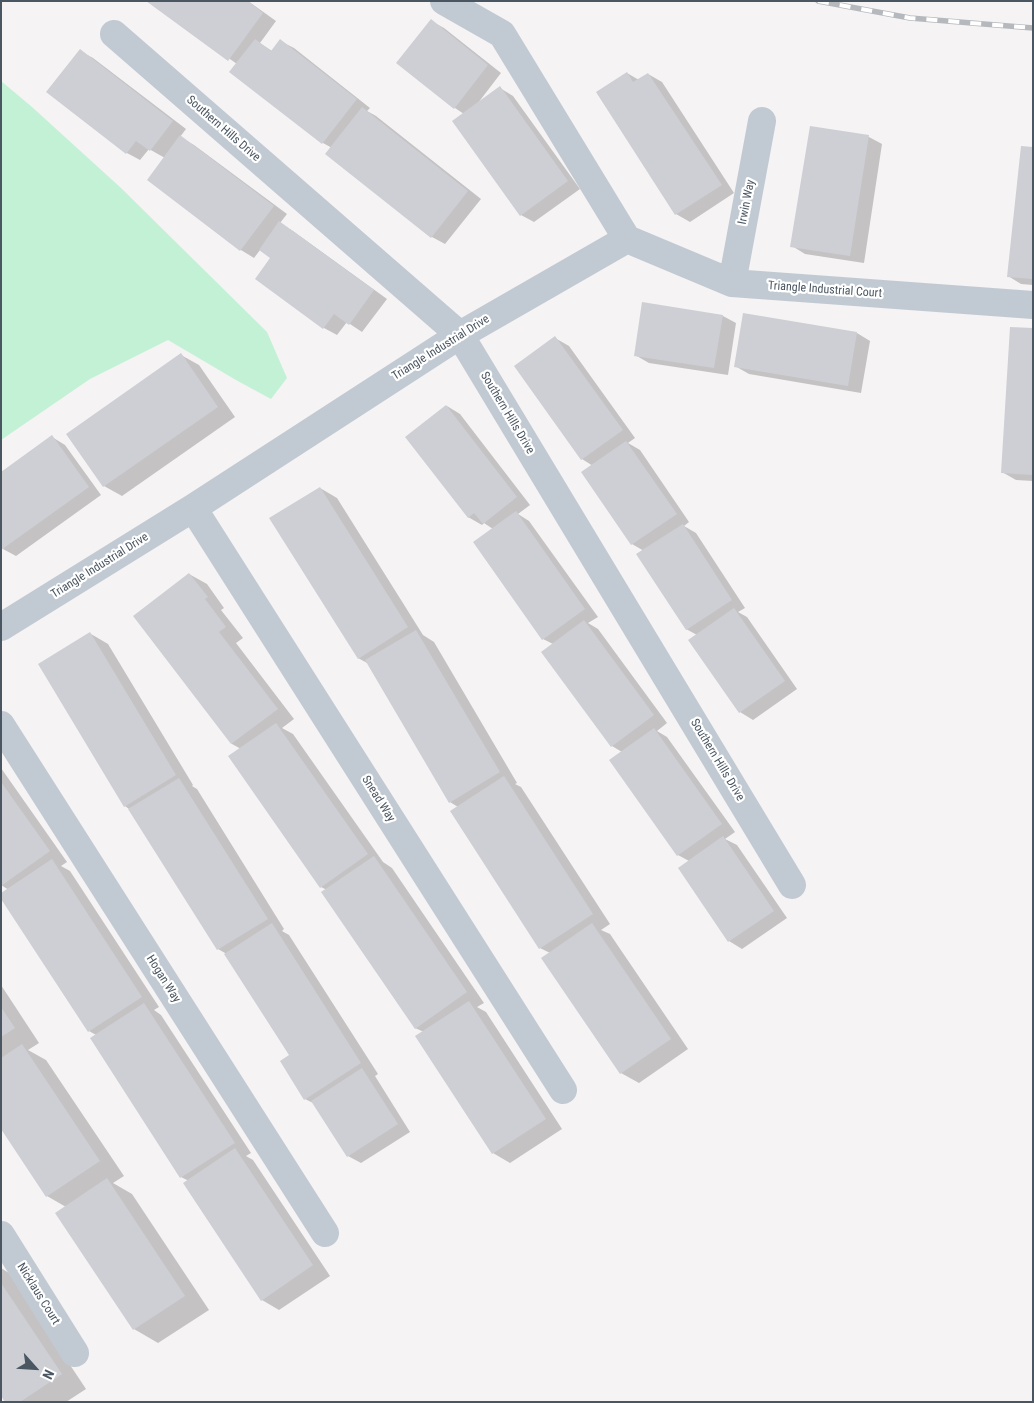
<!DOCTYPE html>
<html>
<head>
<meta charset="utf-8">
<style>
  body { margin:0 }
  #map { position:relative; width:1034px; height:1403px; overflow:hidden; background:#f5f3f3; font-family:"Roboto Condensed",sans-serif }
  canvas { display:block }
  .frame { position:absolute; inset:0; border:2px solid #4a5661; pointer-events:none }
  .north { position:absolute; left:10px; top:1343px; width:50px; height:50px; -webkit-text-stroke:4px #fff; paint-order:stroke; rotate:116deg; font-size:14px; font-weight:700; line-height:20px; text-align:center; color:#4a5661 }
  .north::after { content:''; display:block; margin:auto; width:18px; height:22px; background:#4a5661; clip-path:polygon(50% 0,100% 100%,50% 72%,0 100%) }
</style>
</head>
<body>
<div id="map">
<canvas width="1034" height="1403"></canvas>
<div class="frame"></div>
<div class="north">N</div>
</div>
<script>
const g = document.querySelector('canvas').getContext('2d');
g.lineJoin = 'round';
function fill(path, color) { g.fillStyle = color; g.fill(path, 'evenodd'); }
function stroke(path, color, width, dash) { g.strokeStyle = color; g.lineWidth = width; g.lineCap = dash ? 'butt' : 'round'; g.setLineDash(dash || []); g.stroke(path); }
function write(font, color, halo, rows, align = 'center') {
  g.font = font + ' "Roboto Condensed",sans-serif'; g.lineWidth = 4.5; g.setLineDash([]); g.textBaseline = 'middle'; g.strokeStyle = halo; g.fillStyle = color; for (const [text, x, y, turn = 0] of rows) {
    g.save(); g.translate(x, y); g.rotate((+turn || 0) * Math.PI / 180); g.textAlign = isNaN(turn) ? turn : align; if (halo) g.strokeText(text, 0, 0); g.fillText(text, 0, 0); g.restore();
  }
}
fill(new Path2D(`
  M1,81L32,107L121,188L267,332L287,378L271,399L236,380L168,340L90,379L1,440Z`), '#c3f1d5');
fill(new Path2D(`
  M148,1H248L276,21L260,43L272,51L280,41L294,48L370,108L367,111L376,116L481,199L445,244L432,237L332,148L323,143L231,72L237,64Z
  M431,21L444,28L501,73L478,103L500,88L513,96L580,189L534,222L521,215L464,114L455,108Z
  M80,51L93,58L186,129L180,137L194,145L287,214L280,223L293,231L387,299L362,332L347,322L337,335L324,328L272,258L260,250L254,258L241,250L148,180L165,158L149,149L140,160L127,153L48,92Z
  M627,73L639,80L648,74L662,82L734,193L690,222L676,214L597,93Z
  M811,127L869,137L882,144L864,263L805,254L792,246Z
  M1033,148V285L1021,284L1008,276Z
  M723,316L736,323L728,375L649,363L635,355Z
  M1033,329V481L1016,480L1002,472Z
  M857,333L870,341L861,393L749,374L735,366Z
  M555,338L569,346L635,438L628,443L640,450L689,522L684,526L696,533L745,608L738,612L747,617L797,689L753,720L740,712L697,635L686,629L644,551L632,544L593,466L582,459Z
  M181,355L199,365L235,417L122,496L104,486Z
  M447,406L460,414L530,505L518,514L529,521L598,617L588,623L598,629L667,723L657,731L667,737L735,832L725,839L737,845L787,918L742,949L729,941L689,861L678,855L622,752L612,746L553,644L543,639L493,529L484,523L482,525L468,517Z
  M52,437L65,445L101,495L16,556L3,549Z
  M320,488L337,498L423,635L434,642L517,783L515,784L521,787L610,924L601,930L610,934L688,1049L639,1083L621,1073L550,953L540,948L458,807L450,802L369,664L358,658Z
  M189,574L207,584L224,608L221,610L243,638L236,643L294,719L282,728L293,734L383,862L392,868L484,1003L477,1007L486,1012L562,1129L510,1163L493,1153L424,1032L415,1028L327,890L321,887L241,749L232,744L135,616Z
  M91,634L108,644L193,785L192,786L197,789L284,929L282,931L289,935L378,1074L375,1076L410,1132L361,1163L348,1156L315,1104L305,1099L290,1056L225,953L218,949L129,809L125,806Z
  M1,768L67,862L61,866L70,871L159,1007L154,1010L161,1015L251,1153L246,1156L253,1160L330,1276L279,1310L262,1300L189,1181L181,1177L96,1035L89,1031L9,890L1,885Z
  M1,985L39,1043L28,1050L46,1060L124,1176L113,1183L132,1194L209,1310L158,1343L134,1329L66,1207L47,1196L1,1127Z
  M1,1268L9,1273L86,1389L66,1402H6L1,1394Z`), '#0003');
fill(new Path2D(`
  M146,1H248L263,13L228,61Z
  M431,19L488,65L454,109L396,63Z
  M255,39L271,51L280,39L357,99L322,144L229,72Z
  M80,49L173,121L150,151L136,141L126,154L46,92Z
  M627,72L633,82L648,73L722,185L675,215L596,92Z
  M500,86L568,181L520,216L452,121Z
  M362,107L468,191L431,238L325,154Z
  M810,126L869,135L850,256L790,247Z
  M180,135L274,206L240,251L147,180Z
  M1021,146L1033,147V279L1007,277Z
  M279,221L374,290L349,325L334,314L323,329L255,279L270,258L259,250Z
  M642,302L723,315L714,368L634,356Z
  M743,313L857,332L848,386L734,367Z
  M1010,327L1033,328V475L1001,473Z
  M555,336L623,430L581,460L514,366Z
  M181,353L218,407L103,487L66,434Z
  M446,405L517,497L483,524L474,513L468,518L405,437Z
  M52,435L89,487L1,550V472Z
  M626,441L677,514L631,545L581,472Z
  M320,487L408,627L358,659L269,518Z
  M516,511L585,609L542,640L473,542Z
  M683,524L732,600L686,630L636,554Z
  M189,573L208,597L205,599L226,627L219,632L278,709L231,744L133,616Z
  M734,608L785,681L739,713L688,640Z
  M584,620L654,715L611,747L541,652Z
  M416,630L500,772L449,803L365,660Z
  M90,632L176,775L124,807L38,664Z
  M276,723L368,854L320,888L228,756Z
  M654,728L722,824L677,856L609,760Z
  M504,776L593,914L539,949L450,811Z
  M179,778L268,919L217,950L128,809Z
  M1,782L50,851L1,886Z
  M723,836L774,911L728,942L678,868Z
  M374,856L467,992L415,1029L321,892Z
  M52,859L142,997L88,1032L1,899V893Z
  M272,923L361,1063L304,1100L280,1061L289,1055L224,954Z
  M592,923L671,1039L620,1074L541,958Z
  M469,1001L546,1119L492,1154L415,1036Z
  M144,1003L235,1143L180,1178L90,1038Z
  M1,1007L15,1028L1,1037Z
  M22,1044L100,1161L46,1197L1,1129V1058Z
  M362,1068L398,1124L347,1157L311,1101Z
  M235,1148L313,1265L261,1301L183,1183Z
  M107,1178L185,1296L133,1330L55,1213Z
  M1,1283L62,1374L20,1402H5L1,1396Z`), '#cdcfd5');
stroke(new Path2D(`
  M114,34L460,335L792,885
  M627,239L732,283L1033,305
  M732,283L762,121
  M193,508L563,1090
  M1,627L193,508L460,335L627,239L502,34L444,1
  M1,725L325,1233
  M1,1235L75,1353`), '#c1cad2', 28);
const rail = new Path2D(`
  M818,1L910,18L1033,28`);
stroke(rail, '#b5b8bd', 5.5);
stroke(rail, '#fff', 4, [11]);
write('12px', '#4a5661', '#fff', [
  ["Southern Hills Drive",223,129,41],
  ["Irwin Way",747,202,-79],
  ["Triangle Industrial Court",825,290,4],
  ["Triangle Industrial Drive",441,348,-32],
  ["Southern Hills Drive",507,413,59],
  ["Triangle Industrial Drive",100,566,-32],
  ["Southern Hills Drive",717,760,59],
  ["Snead Way",378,799,58],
  ["Hogan Way",163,979,58],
  ["Nicklaus Court",38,1294,58]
]);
</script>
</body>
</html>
